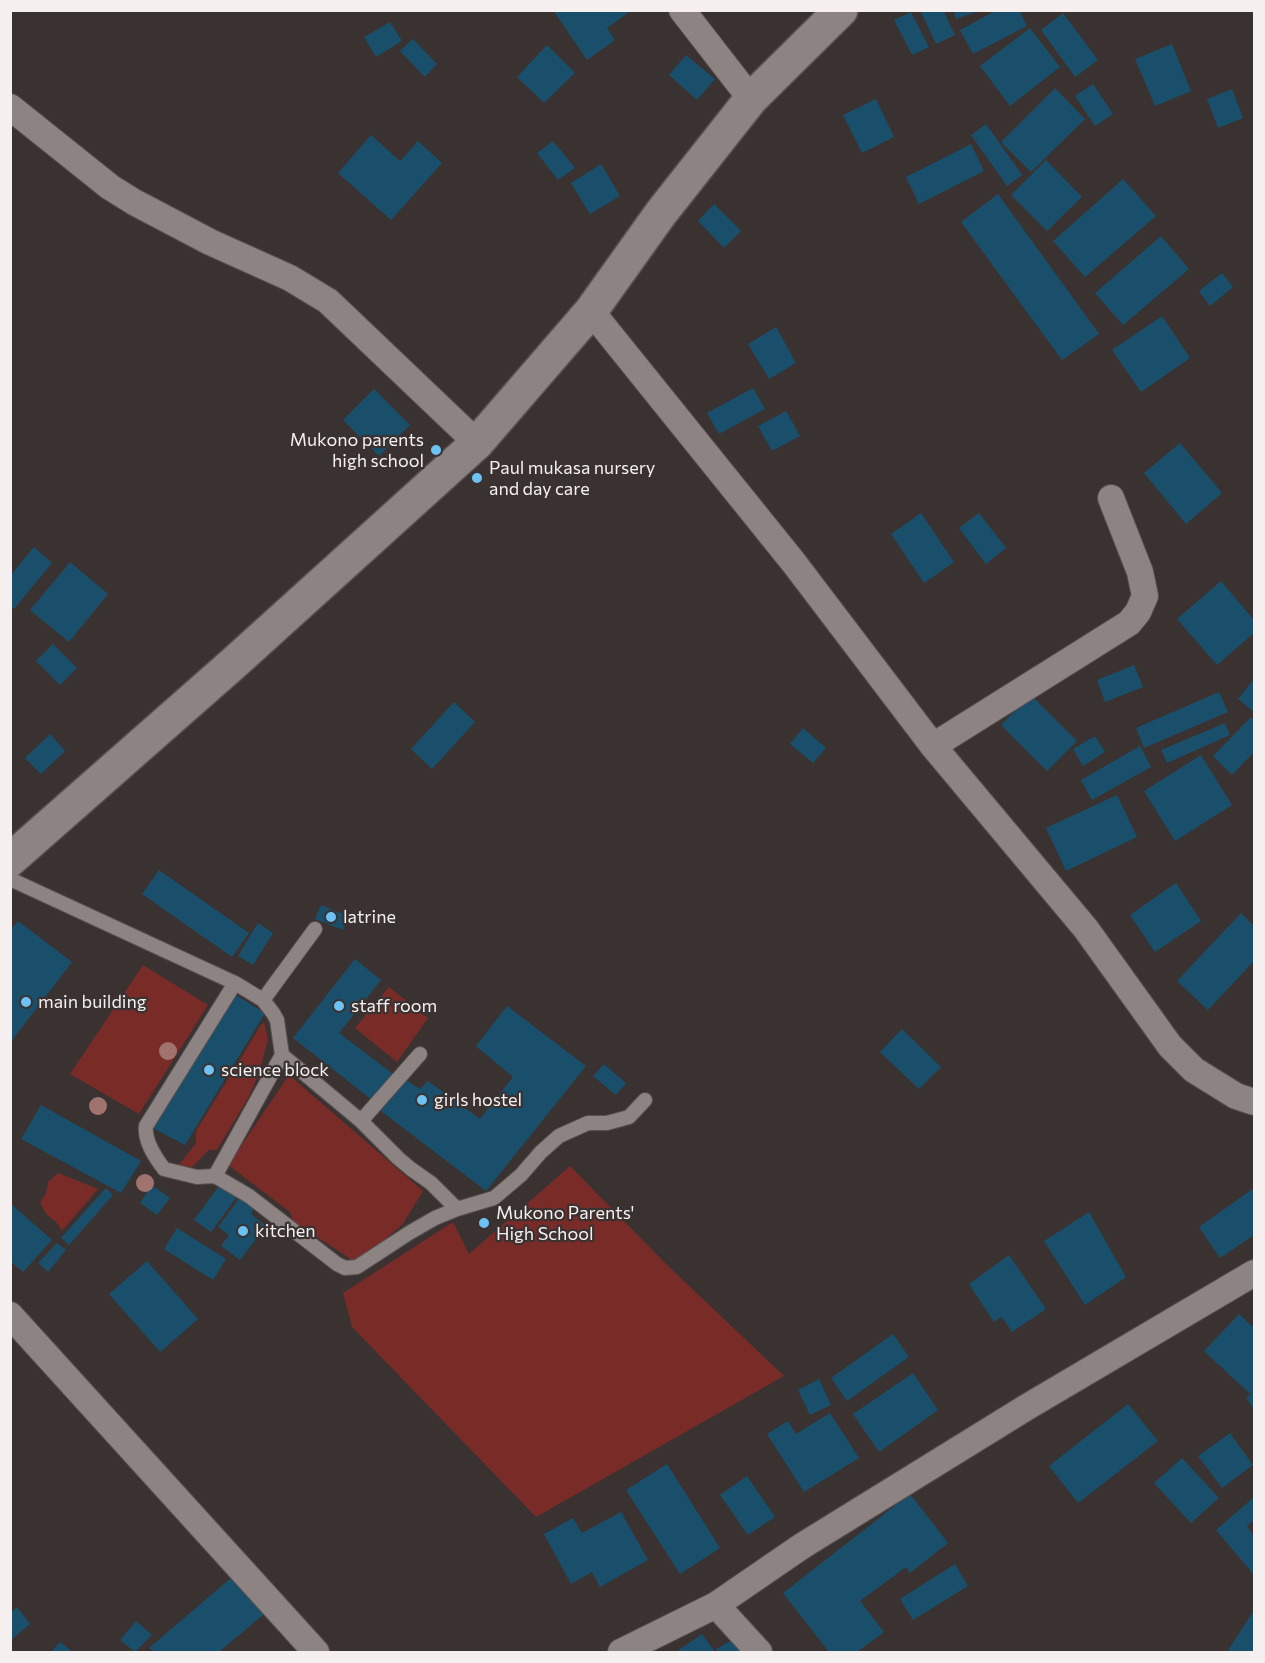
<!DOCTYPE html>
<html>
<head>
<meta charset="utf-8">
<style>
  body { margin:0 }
  #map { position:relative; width:1265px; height:1663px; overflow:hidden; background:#393231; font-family:Commissioner,sans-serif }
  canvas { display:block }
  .frame { position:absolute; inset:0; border:12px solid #f5efef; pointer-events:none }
</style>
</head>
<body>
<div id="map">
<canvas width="1265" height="1663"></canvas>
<div class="frame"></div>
</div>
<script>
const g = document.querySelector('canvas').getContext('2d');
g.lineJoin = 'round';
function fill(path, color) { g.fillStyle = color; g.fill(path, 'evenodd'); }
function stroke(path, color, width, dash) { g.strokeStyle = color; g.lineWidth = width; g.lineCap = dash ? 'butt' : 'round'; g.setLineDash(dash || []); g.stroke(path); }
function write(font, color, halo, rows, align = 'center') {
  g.font = font + ' Commissioner,sans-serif'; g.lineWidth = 4.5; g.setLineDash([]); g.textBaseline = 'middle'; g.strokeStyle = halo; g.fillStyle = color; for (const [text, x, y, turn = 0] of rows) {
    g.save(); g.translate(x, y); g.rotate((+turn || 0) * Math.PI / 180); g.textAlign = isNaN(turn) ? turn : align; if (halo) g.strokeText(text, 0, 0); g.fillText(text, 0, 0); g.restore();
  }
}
fill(new Path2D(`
  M143,965L208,1005L139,1114L70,1074Z
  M389,987L428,1018L397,1062L355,1028Z
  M264,1022L268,1040L258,1076L248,1098L217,1150H209L187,1172L177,1167L196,1143V1131L261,1025Z
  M289,1075L423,1191L403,1224L357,1263L294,1222L290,1212L228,1165Z
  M570,1166L666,1264L784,1376L536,1517L352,1327L343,1293L453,1222L469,1254Z
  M58,1173L98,1189L62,1231L57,1223L46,1214L40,1202L46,1194L48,1182Z`), '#792b28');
fill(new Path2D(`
  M553,10H632L607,28L615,40L587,60Z
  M920,10H943L955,35L936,44Z
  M953,10H978V11L956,19Z
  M997,10H1019L1027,26L973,54L960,30Z
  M911,12L929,47L912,55L894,20Z
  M1063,13L1098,60L1075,77L1041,30Z
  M390,22L402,41L376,57L364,37Z
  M1030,28L1060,67L1010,106L980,66Z
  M413,39L437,64L425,77L400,51Z
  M1172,44L1191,91L1155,106L1135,59Z
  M547,45L575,73L544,103L517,77Z
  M686,55L715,79L697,100L669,75Z
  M1093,84L1113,114L1095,126L1075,96Z
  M1055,88L1085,119L1031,172L1001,142Z
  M1232,89L1243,118L1218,128L1207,99Z
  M876,99L894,137L862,153L843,115Z
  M986,124L1022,175L1007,186L971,135Z
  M371,135L400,161L418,141L442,163L391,220L338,173Z
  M553,141L575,168L558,180L537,153Z
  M971,144L984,171L919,204L906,177Z
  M1046,160L1082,197L1047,231L1011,195Z
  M601,164L620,196L590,214L571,183Z
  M1123,179L1156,216L1085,277L1053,241Z
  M998,194L1099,334L1062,360L961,222Z
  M714,204L741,231L724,248L698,221Z
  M1161,236L1189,269L1123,325L1095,293Z
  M1222,273L1233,287L1210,306L1199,291Z
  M1162,316L1190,358L1141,392L1112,350Z
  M776,327L796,363L769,379L748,344Z
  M753,388L765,409L719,434L707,413Z
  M374,389L410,425L379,456L343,420Z
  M786,411L800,436L772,451L758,426Z
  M1180,443L1222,493L1186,524L1144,473Z
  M921,513L954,562L924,583L891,534Z
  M979,513L1006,548L986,564L959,528Z
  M34,547L52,563L14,609L10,605V576Z
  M70,562L108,594L69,642L30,610Z
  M1221,581L1254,620V633L1217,665L1177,619Z
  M53,644L77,668L60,685L36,661Z
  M1134,665L1143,687L1105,702L1097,680Z
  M1254,679V712L1238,699Z
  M1219,692L1228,712L1144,748L1136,728Z
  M1031,695L1077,741L1047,771L1001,725Z
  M454,702L475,722L432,769L411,749Z
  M1251,717L1254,721V752L1232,775L1213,756Z
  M1225,723L1230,735L1167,763L1161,750Z
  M803,728L826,748L813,763L790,744Z
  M50,734L65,751L41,774L25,758Z
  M1095,736L1105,752L1083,766L1073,749Z
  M1140,746L1151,767L1092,800L1081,780Z
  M1201,755L1232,805L1175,841L1144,791Z
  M1117,795L1137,837L1066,871L1046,828Z
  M159,870L249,933L232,957L142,894Z
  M1176,883L1201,921L1155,952L1130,915Z
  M321,905L348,916L343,930L315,919Z
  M1241,913L1254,926V961L1208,1010L1177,981Z
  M18,921L72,962L10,1043V930Z
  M258,923L273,933L253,965L238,956Z
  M355,959L381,980L339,1033L393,1074L372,1100L293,1038Z
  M234,994L265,1013L185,1145L153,1128Z
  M507,1006L586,1066L486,1191L381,1111L406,1080L420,1089L428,1081L480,1119L513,1077L476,1046Z
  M902,1029L941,1067L919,1089L880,1052Z
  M604,1064L626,1083L616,1095L593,1076Z
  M41,1105L141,1161L121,1193L21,1139Z
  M221,1183L238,1195L211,1232L194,1220Z
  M152,1185L170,1198L157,1215L140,1203Z
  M106,1188L113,1195L69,1245L61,1238Z
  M1254,1188V1235L1220,1258L1199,1227Z
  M241,1196L255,1207L251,1214L266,1226L240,1260L221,1246L229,1235L218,1227Z
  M10,1203L52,1240L23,1272L10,1261Z
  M1089,1212L1126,1277L1085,1305L1044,1241Z
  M177,1228L226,1259L213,1280L164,1249Z
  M57,1243L66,1250L48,1272L38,1263Z
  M1009,1255L1046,1309L1012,1332L1002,1317L994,1322L969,1284Z
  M147,1261L198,1319L160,1352L109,1294Z
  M1239,1314L1254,1328V1389L1250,1394L1204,1351Z
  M893,1334L909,1357L847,1401L831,1378Z
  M913,1373L938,1410L879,1452L853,1414Z
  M819,1379L831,1405L810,1415L798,1390Z
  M1254,1391V1409L1246,1398Z
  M1128,1404L1158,1441L1078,1503L1049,1466Z
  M830,1413L859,1458L804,1492L767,1434L788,1421L796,1434Z
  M1230,1433L1253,1465L1222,1488L1198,1456Z
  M1182,1458L1219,1498L1191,1523L1154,1483Z
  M667,1464L720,1548L680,1574L626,1490Z
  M747,1476L775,1517L748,1535L720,1495Z
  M910,1494L948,1543L910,1573L906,1567L860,1601L884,1632L857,1652H829L783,1593Z
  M1254,1497V1520L1247,1526L1254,1536V1575L1216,1530Z
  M621,1512L648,1560L600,1587L592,1572L571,1584L544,1534L573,1518L582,1533Z
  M955,1564L968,1586L913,1620L900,1599Z
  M238,1572L270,1609L219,1652H154L149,1648Z
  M17,1607L30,1624L10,1641V1613Z
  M1254,1610V1652H1227Z
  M136,1621L152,1635L135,1652L120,1640Z
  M702,1634L715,1652H676Z
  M736,1638L745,1652H718L716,1649Z
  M60,1642L73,1652H51Z`), '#1a4f6b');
const lane = new Path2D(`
  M10,879L235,983L263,1000L273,1013L277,1020L282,1055L215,1176
  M235,983L146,1126C144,1141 155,1157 164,1169L197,1177L215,1176L249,1196L337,1264L345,1268L357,1267L409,1233L435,1218L457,1209L494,1198L521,1175L541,1152L559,1136L588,1123H607L629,1117L645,1100
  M263,1000L315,929
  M420,1054L361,1121L398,1158L411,1169L431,1183L457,1209
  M282,1055L361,1121`);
const street = new Path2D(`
  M682,10L751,99
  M10,107L110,187L134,202L210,242L290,278L328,301L477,443
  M591,311L794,563L933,746L1086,929L1170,1046L1194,1070L1236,1096L1254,1102
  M933,746L1129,623L1138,612L1145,596L1140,572L1111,498
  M10,1315L316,1652
  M716,1605L759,1652
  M621,1652L716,1605L802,1546L1027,1407L1254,1273`);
const secondary = new Path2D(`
  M10,860L235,662L477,443L591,311L661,213L751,99L841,10`);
stroke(lane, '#575151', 16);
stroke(street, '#575151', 28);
stroke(secondary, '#575151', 36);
stroke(lane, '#8c8382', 14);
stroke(street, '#8c8382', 26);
stroke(secondary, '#8c8382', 33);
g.fillStyle = '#a0736f';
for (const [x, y] of [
  [168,1051],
  [98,1106],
  [145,1183]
]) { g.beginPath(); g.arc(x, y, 9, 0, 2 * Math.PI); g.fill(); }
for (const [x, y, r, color] of [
  [436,450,6,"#6ec2f3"],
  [477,478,6,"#6ec2f3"],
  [331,917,6,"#6ec2f3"],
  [26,1002,6,"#6ec2f3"],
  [339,1006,6,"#6ec2f3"],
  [209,1070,6,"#6ec2f3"],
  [422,1100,6,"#6ec2f3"],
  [484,1223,6,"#6ec2f3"],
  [243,1231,6,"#6ec2f3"]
]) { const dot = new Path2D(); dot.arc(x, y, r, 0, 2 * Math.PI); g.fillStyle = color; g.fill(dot); stroke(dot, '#393231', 2); }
write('18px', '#f5efef', '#393231', [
  ["Mukono parents",424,440,"right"],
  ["high school",424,461,"right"],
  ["Paul mukasa nursery",489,468],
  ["and day care",489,489],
  ["latrine",343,917],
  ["main building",38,1002],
  ["staff room",351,1006],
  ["science block",221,1070],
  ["girls hostel",434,1100],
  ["Mukono Parents'",496,1213],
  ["High School",496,1234],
  ["kitchen",255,1231]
], 'left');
</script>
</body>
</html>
